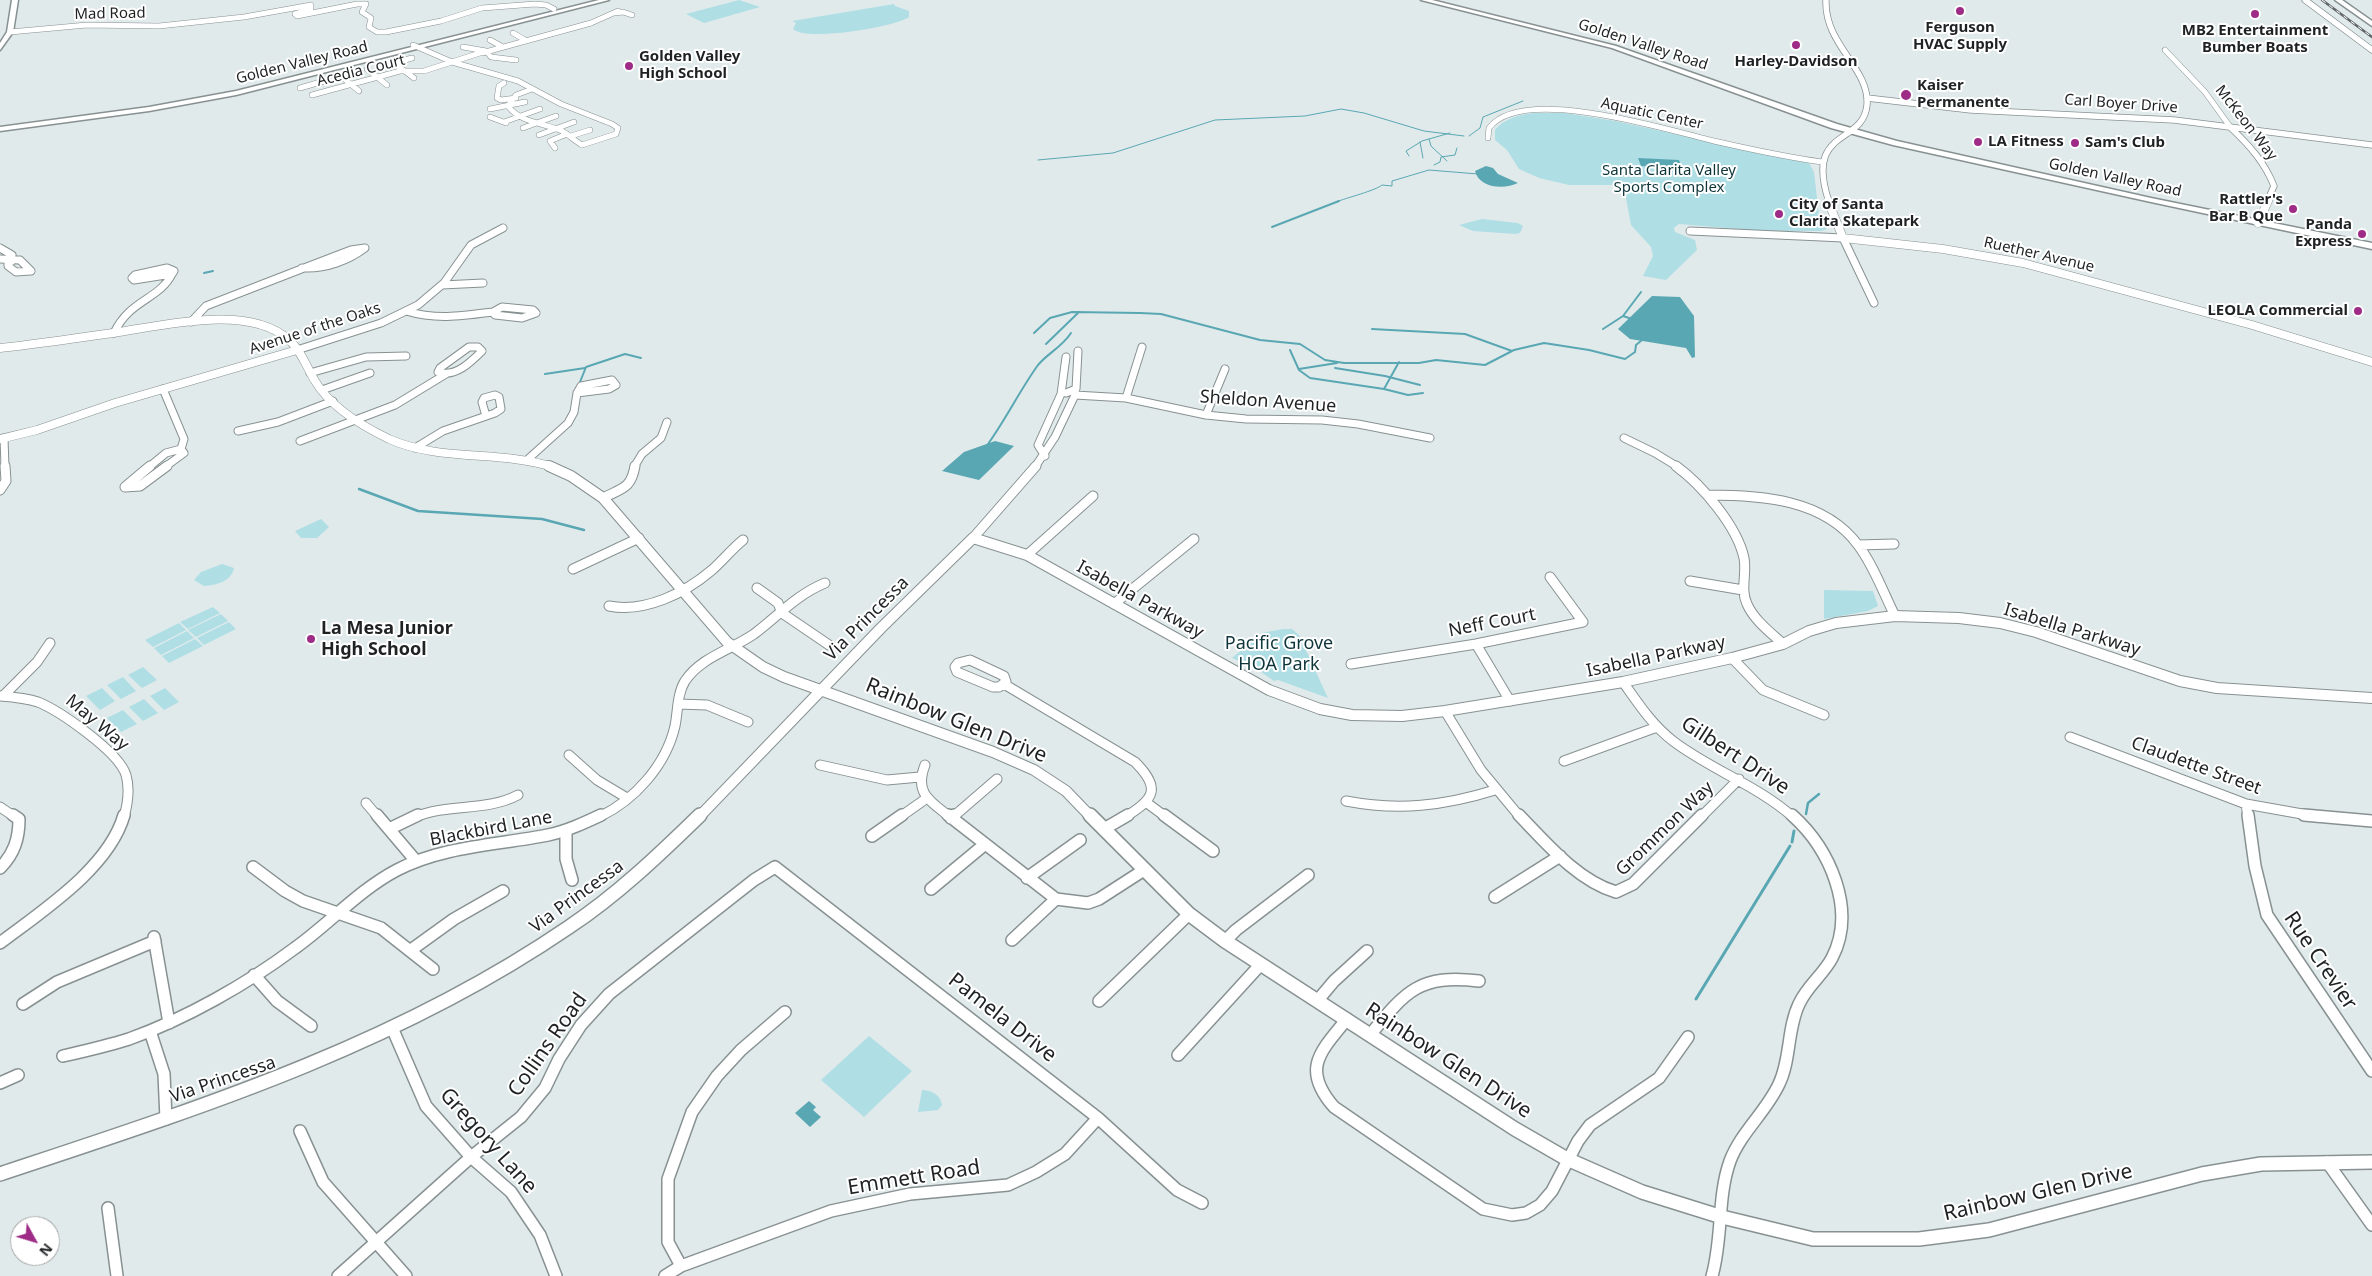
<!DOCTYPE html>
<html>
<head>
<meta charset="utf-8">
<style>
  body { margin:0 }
  #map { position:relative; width:2372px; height:1276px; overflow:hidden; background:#e1eaeb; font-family:"Noto Sans",sans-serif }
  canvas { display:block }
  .north { position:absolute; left:10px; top:1216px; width:50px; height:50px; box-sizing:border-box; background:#fff; border:1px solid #a5a7a7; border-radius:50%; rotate:129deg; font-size:14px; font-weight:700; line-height:20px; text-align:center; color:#1f2223 }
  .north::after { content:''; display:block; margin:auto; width:18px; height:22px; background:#9e2b86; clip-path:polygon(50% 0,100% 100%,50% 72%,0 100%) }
</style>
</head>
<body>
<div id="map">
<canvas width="2372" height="1276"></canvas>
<div class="north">N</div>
</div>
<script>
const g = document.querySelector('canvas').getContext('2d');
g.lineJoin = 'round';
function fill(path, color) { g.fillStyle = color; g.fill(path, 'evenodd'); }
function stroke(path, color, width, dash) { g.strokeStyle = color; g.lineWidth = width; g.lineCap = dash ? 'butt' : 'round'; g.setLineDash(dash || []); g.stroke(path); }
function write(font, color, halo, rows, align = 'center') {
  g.font = font + ' "Noto Sans",sans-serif'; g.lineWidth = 4; g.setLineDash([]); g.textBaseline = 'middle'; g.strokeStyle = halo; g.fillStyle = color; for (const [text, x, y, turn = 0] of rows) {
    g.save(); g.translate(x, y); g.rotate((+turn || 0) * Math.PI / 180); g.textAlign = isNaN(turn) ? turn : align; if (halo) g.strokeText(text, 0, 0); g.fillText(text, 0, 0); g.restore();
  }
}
fill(new Path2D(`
  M739,0L760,7L704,23L686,14Z
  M894,4L895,6L909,11V17C895,27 806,42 793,29L796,23L792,21Z
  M1534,113H1565L1615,121L1809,163L1814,172L1819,215L1827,229L1821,231H1762L1679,224L1674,228L1675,232L1695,240L1697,250L1666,280L1643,276L1653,256L1651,247L1631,225L1625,193L1615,185H1569L1539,178L1519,169L1507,150L1495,140V130C1504,118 1520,115 1534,113Z
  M1482,219L1518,223L1523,226L1520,233L1515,234L1473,231L1459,225Z
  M321,519L329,527L317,538H301L295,531Z
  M222,564L234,568C231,582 216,585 204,586L194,580L201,572Z
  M1824,590L1873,591L1878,606L1868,611L1824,619Z
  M213,607L220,613L188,629L180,622Z
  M221,614L228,621L196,637L188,630Z
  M229,622L236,629L204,645L197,638Z
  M179,623L186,630L153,647L145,640Z
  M1283,629H1292L1299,635L1328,698L1278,680L1274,681L1257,669L1232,658L1262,633Z
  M187,631L194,638L161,655L154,648Z
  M195,639L203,646L169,663L162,656Z
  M143,667L157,680L142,688L128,675Z
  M123,677L136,691L121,699L107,685Z
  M102,688L115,701L100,710L86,696Z
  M165,688L179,702L164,710L150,696Z
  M144,699L158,713L143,721L129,707Z
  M123,710L137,724L121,732L107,718Z
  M869,1036L912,1071L864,1117L821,1080Z
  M922,1090C931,1090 941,1095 942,1105L938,1110L918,1112Z`), '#afdee5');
fill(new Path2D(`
  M1638,158L1679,160L1682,168L1641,166Z
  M1486,166L1493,168L1498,174L1518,183C1504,190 1479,188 1475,171Z
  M1652,296L1680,297L1694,316L1695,357L1692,358L1686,348L1630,339L1618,329Z
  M995,441L1014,446L979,480L942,471L964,452Z
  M809,1101L816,1107L813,1110L821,1117L810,1127L795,1113Z`), '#59a7b3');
stroke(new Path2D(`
  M1469,136L1480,128L1483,117L1523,101
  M1429,139L1431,146L1447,161
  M1420,142L1423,158
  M1409,156L1406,151L1422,141L1450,133
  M1038,160L1113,153L1215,120L1305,116L1341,109L1364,113L1424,131L1464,136
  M1434,165L1440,162L1441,157L1455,155L1457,148
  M1336,202C1346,198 1377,190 1382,185L1392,186V181L1429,170L1478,174`), '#59a7b3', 1);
stroke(new Path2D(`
  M1272,227L1339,201
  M204,273L213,271
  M1623,316L1641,292
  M1372,329L1465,334L1512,351
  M1603,329L1623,316L1632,319
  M1034,333L1050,318L1072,312L1140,313L1161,314L1260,340L1300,344L1325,360L1344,363H1419L1436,360L1485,365L1514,350L1544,343L1589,350L1625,359L1635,352L1636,345L1642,340
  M1046,344L1079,312
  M1290,350L1299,370L1310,378L1384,389L1399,362
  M1335,368L1385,376L1420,385
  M1299,369L1337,363
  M545,374L585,368
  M583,384L580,382L586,367L625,354L641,358
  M1384,389L1408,395L1423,393
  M988,444C1006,419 1020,390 1038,365C1048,353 1062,347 1071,333`), '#59a7b3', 2);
stroke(new Path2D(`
  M359,489L418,511L542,519L584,530
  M1806,814L1808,803L1819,794`), '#59a7b3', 2.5);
stroke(new Path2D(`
  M1792,842L1794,831
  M1696,999L1790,846`), '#59a7b3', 3);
const minorFar3 = new Path2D(`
  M614,13L623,12L632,15
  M10,32L87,25L159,26L244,17L311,5V9L295,14L297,16L357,4H366L362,12L371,18L369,27L377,32H386L441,21L482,8L535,4L546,5L554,9
  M513,33L525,40
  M490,40L501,46
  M413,45L452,62L518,81L561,104L612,124L618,128L616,134L582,145C575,141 569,135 562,131C545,123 520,123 508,106L516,95L532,89
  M463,47L486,51L491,57L516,60
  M2165,50L2205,92L2231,128
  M482,53L591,23L618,11
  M394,63L414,78
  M394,63L412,58
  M367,69L387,85
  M341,76L359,91
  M504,83L499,86L497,98L501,100L516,98
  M300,88L324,81
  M312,95L400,71H424L486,51
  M490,109L525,102
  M490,117L506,123
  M504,122L540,109
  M523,128L556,116
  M539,135L574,122
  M571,136L590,130
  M1488,138L1489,128C1522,84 1668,130 1714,141C1749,149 1786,157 1822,162
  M555,148L550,141L567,134`);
const minorFar2 = new Path2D(`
  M1690,231L1843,238L1874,303
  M0,248L12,255L10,259
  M365,248C348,261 325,269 304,268L351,250Z
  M0,259L20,260L31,271L16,272L8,266V263L12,261
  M167,268L174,271L172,274L134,280L132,278L135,275Z
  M302,268H304
  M442,285L483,283
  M502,307L533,310L536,313L522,318L495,315L493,312Z
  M406,311C436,320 462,316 493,312
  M191,322L206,306L304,268
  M114,333C130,299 159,300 172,274
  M469,347H478L482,351C471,362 455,378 438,372L440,368Z
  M297,350L381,323L418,305L444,283L471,245L503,228
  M310,373L366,357L406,356
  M612,380L616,385L609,389L577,393L581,386Z
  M163,389L184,439L181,449
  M322,390L370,373
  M1066,393L1076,389L1078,351
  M1126,398L1142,347
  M1206,415L1225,369
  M238,431L278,422L333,401
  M4,438L5,467
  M1624,438L1655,453L1678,467
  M300,441L395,405L446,374
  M415,448L443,431L495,413L501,409L499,397L495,395L484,398L482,402L486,416
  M1045,456L1038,445L1061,394L1066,357
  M527,460L568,423L574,412L577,393
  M149,467L166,453L181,449
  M165,467L184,453L181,449
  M634,467L642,454L661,438L667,422
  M1035,467L1055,437L1075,395L1126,398L1206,415L1246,419L1322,420L1358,424L1430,438`);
const minorFar1 = new Path2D(`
  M150,466L125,487L140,486L167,466
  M1676,466C1702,485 1737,526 1744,558C1747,574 1740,589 1747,604C1754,620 1770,632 1783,644
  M0,490L6,481L5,466
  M1708,495C1761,495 1824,499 1858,545C1874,566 1883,592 1895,616
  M603,498C622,488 631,489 635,466
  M973,538L1036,466
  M1858,545L1894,544
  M1027,555L1093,496
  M573,569L639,538
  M1690,581L1743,590
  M757,588L778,603L782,613L829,645
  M1114,604L1194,539
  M609,606C645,613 685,593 712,570C723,560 732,549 743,540
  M1476,644L1510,701
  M1732,658L1763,690L1824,715
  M970,660L1004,676L1006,682L999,687H993L957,672L955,667L958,663Z
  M1351,664L1476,644L1583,622L1550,577
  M1623,682C1638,703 1652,725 1673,741C1711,770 1757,785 1793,817
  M1004,684L1135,762C1161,788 1155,799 1125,817
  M0,696C13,697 26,698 38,702C60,711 119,752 126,775C130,789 128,803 124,817
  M3,696L37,662L50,643
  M678,704L707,705L748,722
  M1445,711L1481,770L1520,817
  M2070,737L2246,804L2319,817
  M569,755L597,780L627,798
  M1564,761L1657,727
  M820,765L887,780L920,777
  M925,765C914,793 930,801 950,817
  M1346,801C1398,811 1444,806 1495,790
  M366,803L378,817
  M1147,803L1166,817
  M2246,804L2248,817
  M0,807L15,817
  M415,817C448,803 486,812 518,795
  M599,817C635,800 666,765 675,726C678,711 677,694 685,681C701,657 731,650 754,634C778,616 796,595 825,583
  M900,817L927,798
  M953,817L997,779
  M1701,817L1739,779`);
const minor = new Path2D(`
  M377,815L416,861
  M948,815L1056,899L1088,903L1099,899L1144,870
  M1164,815L1213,851
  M1519,815C1546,843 1578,881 1616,892L1633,884L1702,815
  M2248,815L2255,866L2267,915L2372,1071
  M2304,815L2372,821
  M951,818L954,815
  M389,829L418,815
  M1104,829L1128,815
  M566,831V859L572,880
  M872,836L902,815
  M253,867L285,891L303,901L381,928L433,969
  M0,868C14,854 19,839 19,819L13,815
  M1027,878L1080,840
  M931,889L984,845
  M1495,897L1560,856
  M154,937L169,1023
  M1012,940L1056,899
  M1225,941L1236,930L1308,875
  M0,943C42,911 109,868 124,815
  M411,950L454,919L503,891
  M254,975L277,1001L311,1026
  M1318,1000L1334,981L1367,951
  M1099,1001L1189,914
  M23,1004L57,982L155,941
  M1347,1019C1320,1052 1301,1069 1334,1107L1483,1209L1512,1215L1526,1213L1540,1205L1552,1191L1578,1141L1590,1125L1659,1078L1688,1037
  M393,1030L426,1106L471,1157L511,1192L540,1235L556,1276
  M150,1031L164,1074L166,1119
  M1370,1035C1406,991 1419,974 1479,981
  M1178,1055L1261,964
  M63,1056C85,1051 107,1046 129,1039C185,1019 247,984 295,948C330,923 359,890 397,870C443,846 498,845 548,835C567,831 584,823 601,815
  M0,1083L18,1075
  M300,1131L323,1182L406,1276
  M2327,1162L2372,1225
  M108,1208L117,1276
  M681,1266L668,1242V1179L692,1112L717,1076L741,1050L785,1012
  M338,1276L471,1157L521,1117L545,1088L559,1059L581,1025L609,994L754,880L775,867L1098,1118L1177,1190L1202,1203
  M665,1276L681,1266L831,1211L910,1194L1008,1185L1036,1172L1065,1154L1098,1118
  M1712,1276C1723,1238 1717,1197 1730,1161C1741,1132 1766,1112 1779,1084C1791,1059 1787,1029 1799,1004C1807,986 1823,975 1832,958C1857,910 1830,849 1792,815`);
const tertiaryFar3 = new Path2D(`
  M1826,0C1824,45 1870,68 1867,105C1863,146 1804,127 1829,202
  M2305,0L2372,50
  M1867,98L1971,110L2174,120L2372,145
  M2232,129C2250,146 2265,163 2274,186L2267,202`);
const tertiaryFar2 = new Path2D(`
  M1828,201L1843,238L1943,249L2023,263L2252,325L2372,362
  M2258,223L2268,201
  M0,348C38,344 75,338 113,333C161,326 249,303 289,340C301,350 307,368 315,381C331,408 362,426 389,439C441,462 499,450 553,467
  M0,439L37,430L115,403L297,350`);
const tertiaryFar1 = new Path2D(`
  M549,466L571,476L603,498L727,642L763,667L784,677L993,752L1034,770L1066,791L1091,817
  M699,817L881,628L973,538L1027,555L1269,690L1320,709L1352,715L1402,716L1445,711L1623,682L1732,658L1783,644L1809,631L1836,623L1895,616L1959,618L2000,623L2036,632L2180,681L2217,688L2372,698`);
const tertiary = new Path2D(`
  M1090,815L1189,914L1225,941L1515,1129L1567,1159L1642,1192L1722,1217L1813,1239H1919L1989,1230L2202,1174L2261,1164L2372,1162
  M0,1174C199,1108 395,1046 569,927C617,895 659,855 700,815`);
const primary = new Path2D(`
  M12,0H18L13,32L0,50V43L7,32Z
  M599,0H609L236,95L149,111L0,131V127L149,107L236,91Z
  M1421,0H1432L1616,46L1837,124L1897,141L2151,198L2372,243V249L2151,202L1893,145L1831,128L1612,48Z
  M2335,0H2342L2372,21V26Z`);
stroke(minorFar3, '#889192', 6);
stroke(minorFar2, '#889192', 9);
stroke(minorFar1, '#889192', 11);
stroke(minor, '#889192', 14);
stroke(tertiaryFar3, '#889192', 7);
stroke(tertiaryFar2, '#889192', 9);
stroke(tertiaryFar1, '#889192', 12);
stroke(tertiary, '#889192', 16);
stroke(primary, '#889192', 3);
stroke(minorFar3, '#fff', 5);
stroke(minorFar2, '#fff', 7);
stroke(minorFar1, '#fff', 9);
stroke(minor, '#fff', 11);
stroke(tertiaryFar3, '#fff', 5.5);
stroke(tertiaryFar2, '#fff', 8);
stroke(tertiaryFar1, '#fff', 10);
stroke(tertiary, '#fff', 13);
fill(primary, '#fff');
const rail = new Path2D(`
  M2322,0L2372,37`);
stroke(rail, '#626768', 2.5);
stroke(rail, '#fff', 1, [4.5]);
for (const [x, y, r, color] of [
  [1960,11,5,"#9e2b86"],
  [2255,14,5,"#9e2b86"],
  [1796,45,5,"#9e2b86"],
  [629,66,5,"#9e2b86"],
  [1906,95,6,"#9e2b86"],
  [1978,142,5,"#9e2b86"],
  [2075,143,5,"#9e2b86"],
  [2293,209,5,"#9e2b86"],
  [1779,214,5,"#9e2b86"],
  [2362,234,5,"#9e2b86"],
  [2358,311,5,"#9e2b86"],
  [311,639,5,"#9e2b86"]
]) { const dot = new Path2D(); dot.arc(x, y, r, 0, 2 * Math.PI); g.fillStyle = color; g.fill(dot); stroke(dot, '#fff', 2); }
write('15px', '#1f2223', '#fff', [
  ["Mad Road",110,14,-1],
  ["Golden Valley Road",1643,45,18],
  ["Golden Valley Road",302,63,-14],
  ["Acedia Court",361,71,-14],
  ["Carl Boyer Drive",2121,104,4],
  ["Aquatic Center",1652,114,12],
  ["McKeon Way",2246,123,52],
  ["Golden Valley Road",2115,178,12],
  ["Ruether Avenue",2039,255,13],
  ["Avenue of the Oaks",315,329,-18]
]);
write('bold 15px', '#1f2223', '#fff', [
  ["Ferguson",1960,28,"center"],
  ["HVAC Supply",1960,45,"center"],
  ["MB2 Entertainment",2255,31,"center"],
  ["Bumber Boats",2255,48,"center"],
  ["Golden Valley",639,57],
  ["High School",639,74],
  ["Harley-Davidson",1796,62,"center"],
  ["Kaiser",1917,86],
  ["Permanente",1917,103],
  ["LA Fitness",1988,142],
  ["Sam's Club",2085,143],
  ["Rattler's",2283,200,"right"],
  ["Bar B Que",2283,217,"right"],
  ["City of Santa",1789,205],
  ["Clarita Skatepark",1789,222],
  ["Panda",2352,225,"right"],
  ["Express",2352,242,"right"],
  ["LEOLA Commercial",2348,311,"right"]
], 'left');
write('15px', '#0e353a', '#fff', [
  ["Santa Clarita Valley",1669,171],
  ["Sports Complex",1669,188]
]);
write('18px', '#1f2223', '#fff', [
  ["Sheldon Avenue",1268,402,4],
  ["Isabella Parkway",1140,600,29],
  ["Via Princessa",867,619,-45],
  ["Neff Court",1492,623,-11],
  ["Isabella Parkway",2072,630,17],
  ["Isabella Parkway",1656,657,-12],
  ["May Way",97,723,40],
  ["Claudette Street",2196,766,20],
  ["Blackbird Lane",491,829,-11],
  ["Grommon Way",1665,829,-44],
  ["Via Princessa",577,897,-36],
  ["Via Princessa",223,1080,-19]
]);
write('bold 18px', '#1f2223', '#fff', [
  ["La Mesa Junior",321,629],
  ["High School",321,650]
], 'left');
write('18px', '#0e353a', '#fff', [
  ["Pacific Grove",1279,644],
  ["HOA Park",1279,665]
]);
write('21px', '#1f2223', '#fff', [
  ["Rainbow Glen Drive",956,721,22],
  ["Gilbert Drive",1735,756,33],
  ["Rue Crevier",2320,961,56],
  ["Pamela Drive",1002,1018,38],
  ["Collins Road",548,1045,-55],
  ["Rainbow Glen Drive",1448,1061,33],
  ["Gregory Lane",488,1141,48],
  ["Emmett Road",914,1178,-9],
  ["Rainbow Glen Drive",2038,1193,-13]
]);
</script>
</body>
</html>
